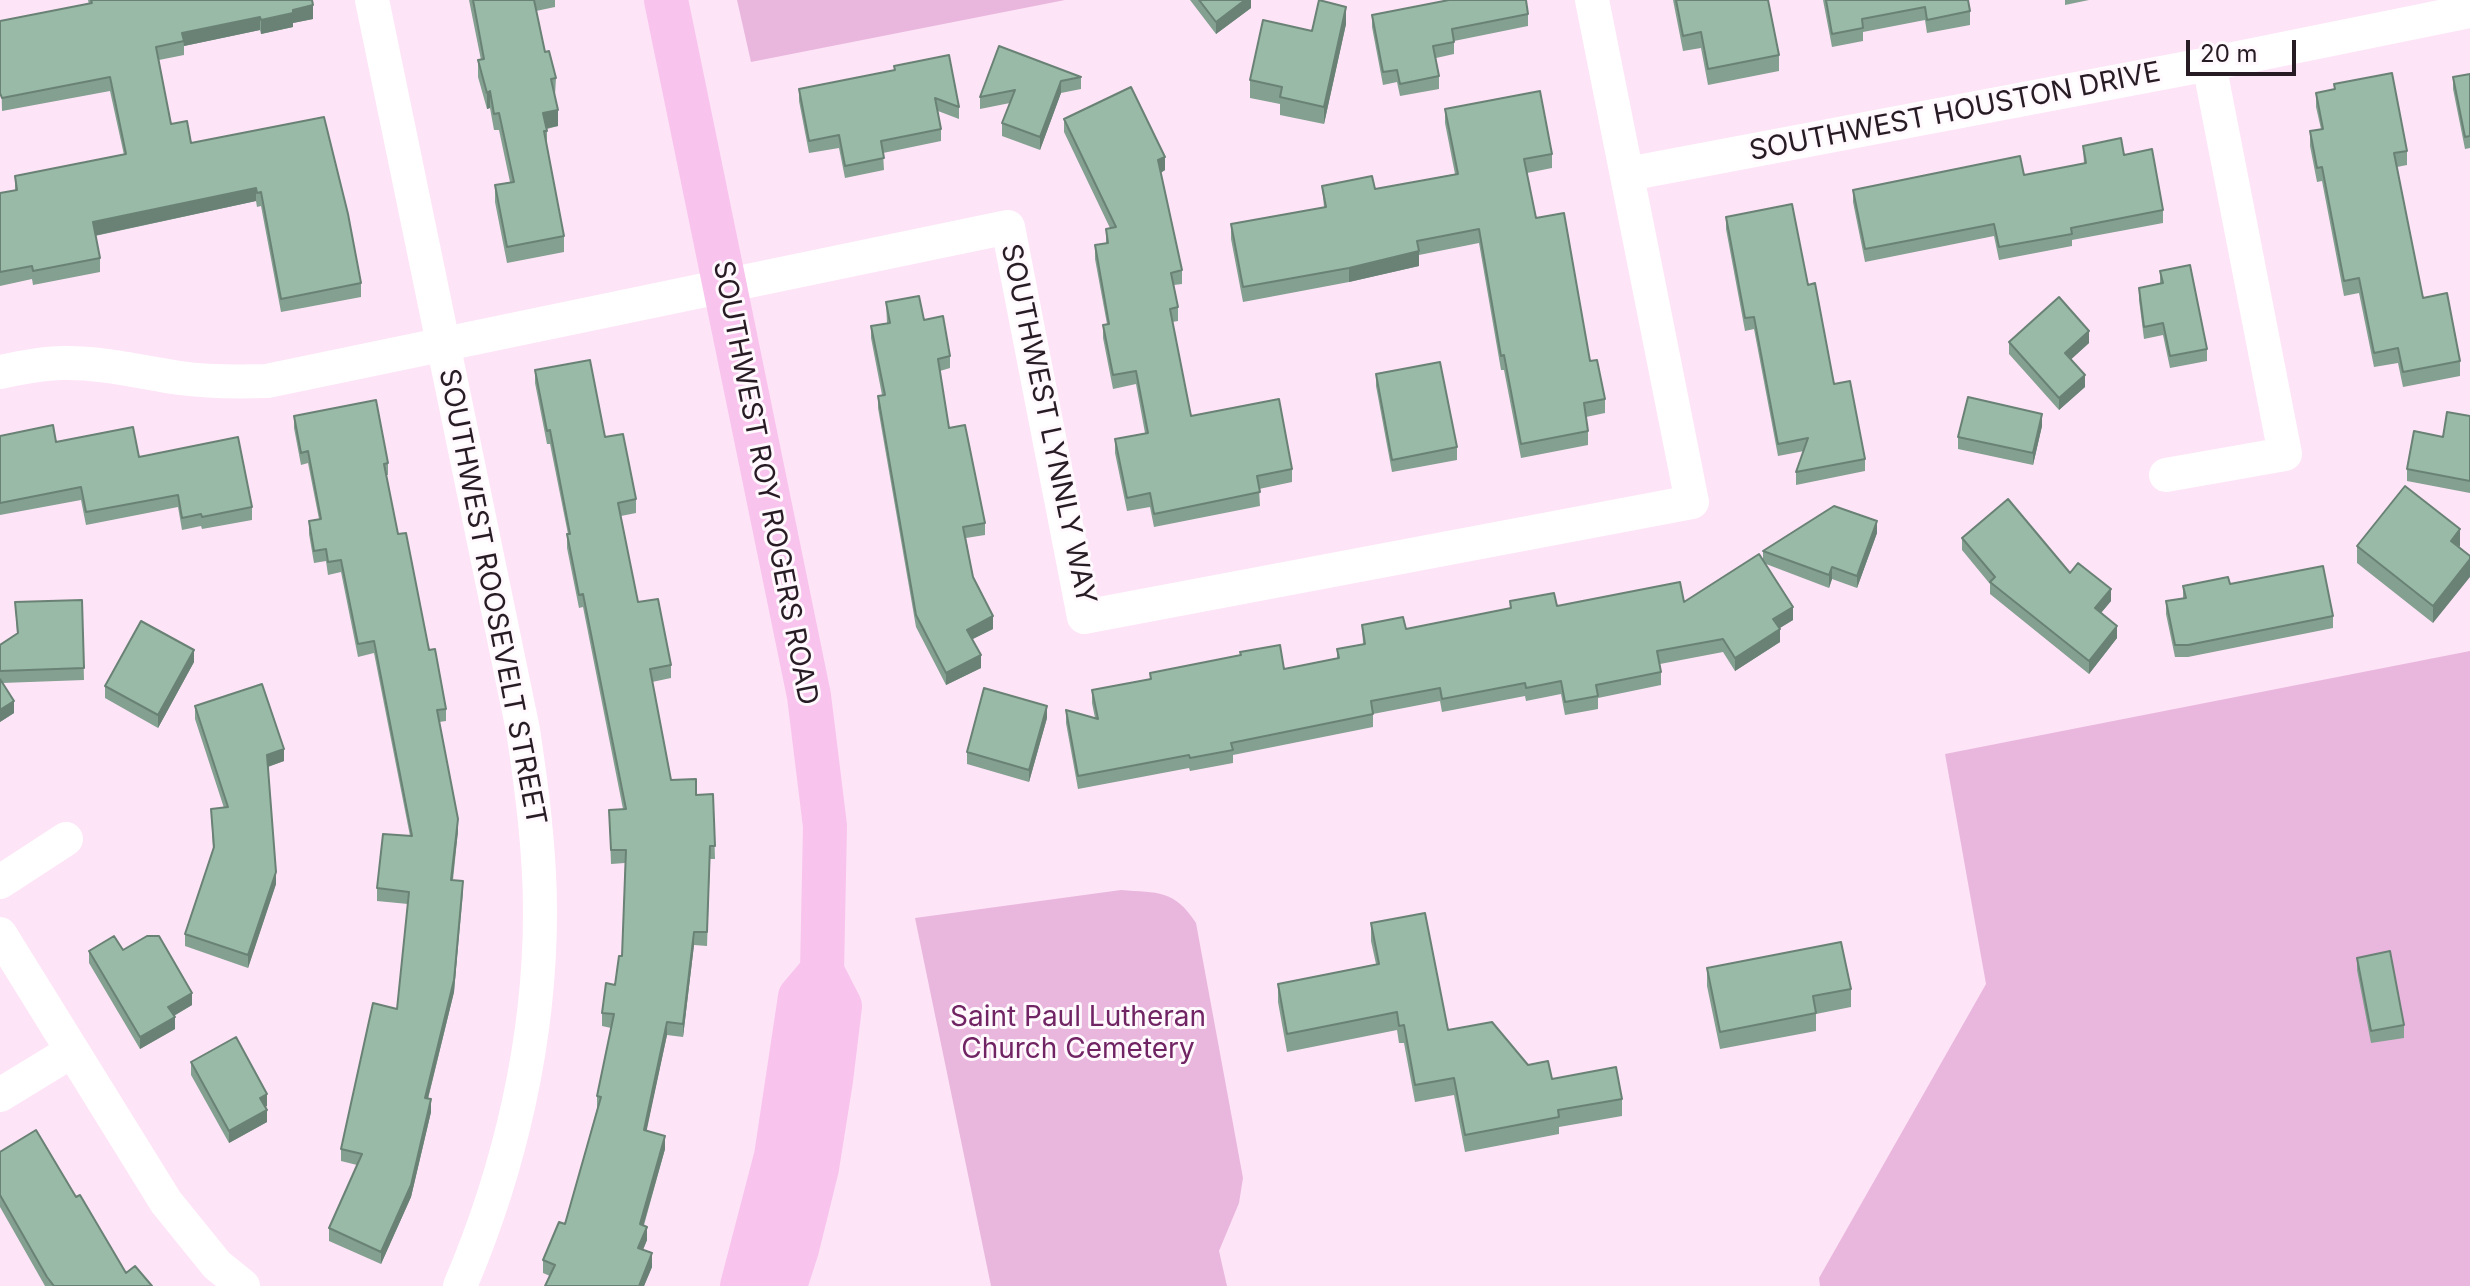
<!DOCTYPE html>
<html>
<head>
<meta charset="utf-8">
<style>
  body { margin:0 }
  #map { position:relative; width:2470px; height:1286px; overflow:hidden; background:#fee4f7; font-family:Inter,sans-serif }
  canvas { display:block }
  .scale { position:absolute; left:2186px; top:40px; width:110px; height:36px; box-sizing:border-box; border:4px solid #271c24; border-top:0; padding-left:10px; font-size:24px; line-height:28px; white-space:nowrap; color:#271c24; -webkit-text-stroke:6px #fff8fd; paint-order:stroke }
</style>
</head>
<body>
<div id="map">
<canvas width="2470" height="1286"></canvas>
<div class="scale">20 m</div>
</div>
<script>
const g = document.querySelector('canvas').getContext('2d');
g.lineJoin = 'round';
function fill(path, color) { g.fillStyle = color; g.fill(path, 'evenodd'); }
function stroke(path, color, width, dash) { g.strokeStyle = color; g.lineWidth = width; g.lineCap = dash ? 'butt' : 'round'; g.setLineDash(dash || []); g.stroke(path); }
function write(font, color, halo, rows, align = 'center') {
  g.font = font + ' Inter,sans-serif'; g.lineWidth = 6; g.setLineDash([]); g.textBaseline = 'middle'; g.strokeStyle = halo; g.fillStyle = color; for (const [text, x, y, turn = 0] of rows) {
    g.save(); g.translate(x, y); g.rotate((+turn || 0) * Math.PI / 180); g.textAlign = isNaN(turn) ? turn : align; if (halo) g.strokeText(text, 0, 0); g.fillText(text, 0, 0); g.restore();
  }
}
fill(new Path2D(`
  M737,0H1065L751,62Z
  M2470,651V1286H1820L1819,1278L1986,984L1945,754Z
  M1121,890C1158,893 1174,889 1196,923L1243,1178L1239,1203L1219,1251L1227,1286H991L915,918Z`), '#e9b7dd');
stroke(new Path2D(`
  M372,0L523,730C532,790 540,851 540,912C540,1040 510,1169 460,1286
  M1628,174L2209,64L2470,11
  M0,372C21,368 41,363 62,363C102,362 140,372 180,378C209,382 238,382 267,381L1008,227L1084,617L1692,502L1592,0
  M2166,475L2285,454L2209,64
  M0,882L66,839
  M0,934L166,1202L217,1265L243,1286
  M0,1095L72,1051`), '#fff', 34);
stroke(new Path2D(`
  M666,0L809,696L825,826L822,971L840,1006L831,1080L817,1168L797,1249L785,1286
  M742,1286L776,1156L800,997L822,971`), '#f8c3ed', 44);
fill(new Path2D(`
  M88,0H312L313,19L293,23V27L261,34L260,30L184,46V55L159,60L171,124L191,143L324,117L361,283V297L281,312L261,206L257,207L256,201L95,236L100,258V272L33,285L32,279L0,286V193L15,190V176L124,155L110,91L2,111L0,21L89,4Z
  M469,0H555V7L536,11L545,52L556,78L555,95L558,126L547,129V147L564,236V252L507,263L495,202V185L510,182L499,130H494L490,108L487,109L478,77V60H481Z
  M1190,0H1251V8L1216,34Z
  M1673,0H1768L1779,55V71L1708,85L1701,48L1683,51Z
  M1823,0H1968L1970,11V25L1927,33L1925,20L1863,32V41L1832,47Z
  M2065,0H2089L2065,5Z
  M1528,14V26L1454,41V54L1436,58L1439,76V89L1400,96L1397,82L1383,85L1372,27V15Z
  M1346,24L1324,124L1280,115V104L1250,98V80L1312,31Z
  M894,66L959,107V119L938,111L941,129V141L883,153L884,170L845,178L839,148L809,153L799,101V89L894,70Z
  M2470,74V148L2465,149L2453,89V77Z
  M1081,77V89L1061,93L1040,150L1002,136V123L1010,103L980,109V97Z
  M2334,84L2407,151V165L2397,167L2423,298L2460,361V376L2403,387L2398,363L2374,367L2359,293L2344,296L2322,181L2317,182L2310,146V131L2321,129L2316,107V93L2334,89Z
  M1445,109L1552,154V168L1527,173L1536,218L1605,399V413L1586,417L1588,431V445L1521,458L1504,370H1501L1479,243L1419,255V266L1349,282L1243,302L1231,239V224L1324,207L1322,186L1375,189L1455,174L1445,123Z
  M1064,119L1165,170L1161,173L1182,270V284L1174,285L1178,307V321L1172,322L1191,416L1292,469V482L1259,489L1260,506L1154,527L1150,507L1127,511L1115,453V439L1145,433L1136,384L1113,389L1103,338V325L1107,324L1095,259V245L1106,243V229L1110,228L1064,132Z
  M2083,146L2124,155L2163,210V223L2072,240V246L1999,260L1994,236L1865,262L1853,202V190L2024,175L2084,164Z
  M1726,217L1808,285L1834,384L1865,459V471L1796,485V472L1804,451L1778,456L1754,329L1745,331L1726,229Z
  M2160,271L2207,349V361L2170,368L2163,335L2144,339L2139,300V288L2160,283Z
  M886,302L924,320L950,356V368L940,371L949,428L985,523V535L966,538L973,577L993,629L972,639L981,668L946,685L916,627L878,408V396L882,395L871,338V326L887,323Z
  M2009,342L2089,343L2071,359L2085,387L2059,410L2009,354Z
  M535,370L605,437L636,499V513L621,516L638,602L671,665V678L652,682L671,780L696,795L713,794L715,859H710L707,946L694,945L683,1037L667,1035L646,1131L665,1149L644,1225L647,1240L643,1250L652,1267L644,1286H545L550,1276L543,1273V1260L565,1224L597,1109V1096L611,1028L602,1026V1013L615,985L622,956L625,863L611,864L609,810L623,809L583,607L579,608L567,548V534H568L550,444H547L535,383Z
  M1376,374L1457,447V460L1392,472L1376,386Z
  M294,416L388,463V475H386L398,534L446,709V721L439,722L458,831L453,880L463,893L454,992L428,1099L431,1112L411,1197L381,1264L329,1241V1228L357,1165L341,1161V1149L397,1009L408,904L377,901V888L410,836L374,653L358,657L341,572L328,575L326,561L314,563L309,534V521L319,519L308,463L301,465L294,428Z
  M2470,416V493L2407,481V469L2443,437Z
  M2042,426L2033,465L1958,449V437Z
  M0,436L56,442L139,457L252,507V520L202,529L201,526L182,530L178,507L86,525L81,500L0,515Z
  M2460,529L2433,623L2357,563V546Z
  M1877,533L1857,588L1832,579L1829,588L1766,564L1793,620L1780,628V642L1735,671L1723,652L1660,664L1661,672V685L1598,698V709L1565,715L1561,694L1526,701L1525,696L1442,712L1440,701L1373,714V727L1233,755V763L1190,771L1189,768L1078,789L1066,723V710L1095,718L1092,703V690L1150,679V673L1284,669L1337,658V649L1363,644L1362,625L1406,629L1510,609V601L1557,606L1684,602L1763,561V551Z
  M1962,538L2070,573L2111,601L2101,613L2117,638L2089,674L1990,594V584L1962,550Z
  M2230,584L2333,616V628L2188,657H2175L2166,614V601L2183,598V586Z
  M82,600L84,680L2,683L14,713L0,722V645L17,634L15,602Z
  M194,662L158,728L105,698V686Z
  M195,706L284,761L268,767L276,884L248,968L185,946V934L213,850L211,809L224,808L195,719Z
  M1047,718L1029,782L967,764V752Z
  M1371,923L1448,1030L1528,1065L1552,1079L1622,1099V1116L1559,1127V1134L1465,1152L1454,1095L1415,1102L1404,1043H1399L1397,1030L1287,1052L1278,1002V984L1376,964L1371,941Z
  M123,950L192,1005L174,1016L175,1029L140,1049L89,963V951Z
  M2357,958L2404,1025V1038L2371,1043L2357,970Z
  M1707,968L1851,989V1007L1816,1014V1031L1720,1049L1707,986Z
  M191,1062L267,1106L265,1107L267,1122L229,1143L191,1075Z
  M0,1152L76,1197L126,1273L152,1286H45L0,1207Z`), '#83a090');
fill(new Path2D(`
  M1245,0H1251V8L1216,34V22Z
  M313,5V19L293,23V27L261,34V20L293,10Z
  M1346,7V24L1324,124V107Z
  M260,17V30L184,46L182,33Z
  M1061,81V93L1040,150V137Z
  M490,91V108L487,109V93Z
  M558,110V126L543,129V113Z
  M1165,157V170L1158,174V160Z
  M256,188V201L93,236V222Z
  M1419,251V266L1349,282V268Z
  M2089,331V343L2065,365V353Z
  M2085,375V387L2059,410V398Z
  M2042,414V426L2033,465V453Z
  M1877,521V533L1857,588V576Z
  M2460,529V547L2451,541Z
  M2470,559V577L2433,623V606Z
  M1832,567V579L1829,588V575Z
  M2111,589V601L2095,620V608Z
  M1793,607V620L1773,632V619Z
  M993,616V629L967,642V630Z
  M2117,626V638L2089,674V661Z
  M1780,629V642L1735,671V658Z
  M194,650V662L158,728V715Z
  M981,655V668L946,685V673Z
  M14,701V713L0,722V710Z
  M1047,706V718L1029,782V770Z
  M284,749V761L267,767V755Z
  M458,819V831L451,892V880Z
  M276,872V884L248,968V955Z
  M463,881L454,992L425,1110V1098Z
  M694,932V945L683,1037V1024Z
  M192,993V1005L168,1019V1007Z
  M175,1017V1029L140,1049V1037Z
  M667,1022V1035L644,1143V1130Z
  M267,1094V1106L260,1110V1098Z
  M431,1099V1112L411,1197L381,1264V1252Z
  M267,1110V1122L229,1143V1131Z
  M665,1136V1149L640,1237V1224Z
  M647,1227V1240L638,1261V1248Z
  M652,1253V1267L644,1286H639Z`), '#6a8275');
const building = new Path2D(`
  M91,0H312L313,5L293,10V13L261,20L260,17L182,33L184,41L156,47L171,124L187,121L191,143L324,117L348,214L361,283L281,299L261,192L257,193L256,188L93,222L100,258L33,271L32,266L0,272V193L17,190L15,176L126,154L110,77L2,98L0,93V21L92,3Z
  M473,0H534L545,52L549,51L556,78L551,79L558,110L543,113L547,131H544L564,236L507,247L495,185L514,182L499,113L494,114L490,91L487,93L478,60L484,59Z
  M1199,0H1245L1216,22Z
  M1319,0L1346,7L1324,107L1280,97L1282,87L1250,80L1263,20L1312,31Z
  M1449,0H1526L1528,14L1452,29L1454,42L1433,46L1439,76L1400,84L1397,70L1383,72L1372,15Z
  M1676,0H1768L1779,55L1708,69L1701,32L1683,36Z
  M1826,0H1968L1970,11L1927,20L1925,7L1862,19L1863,28L1832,34Z
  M999,46L1081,77L1061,81L1040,137L1002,123L1015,90L980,97Z
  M949,55L959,107L935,98L941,129L881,141L884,158L845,166L839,135L809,141L799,89L895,70L894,66Z
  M2392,73L2407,151L2394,153L2423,298L2447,293L2460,361L2403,372L2398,348L2374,353L2359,278L2344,281L2322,167L2317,168L2310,131L2323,129L2316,93L2335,89L2334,84Z
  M2470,74V136L2465,137L2453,77Z
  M1131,87L1165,157L1158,160L1182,270L1171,273L1178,307L1170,309L1191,416L1279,399L1292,469L1257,476L1260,492L1154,514L1150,493L1127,498L1115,439L1148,433L1136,371L1113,375L1103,325L1109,324L1095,245L1108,243L1106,229L1116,227L1064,119Z
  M1540,91L1552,154L1524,159L1536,218L1564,213L1590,361L1597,360L1605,399L1584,403L1588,431L1521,444L1504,355L1501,356L1479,229L1417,241L1419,251L1349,268L1243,287L1231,224L1326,207L1322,186L1372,176L1375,189L1458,174L1445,109Z
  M2121,138L2124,155L2152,149L2163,210L2071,228L2072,234L1999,247L1994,224L1865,249L1853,190L2020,156L2024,175L2086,163L2083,146Z
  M1792,204L1808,285L1815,283L1834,384L1850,381L1865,459L1796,472L1808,438L1778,444L1754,317L1745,318L1726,217Z
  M2190,265L2207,349L2170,356L2163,323L2144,327L2139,288L2163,283L2160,271Z
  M919,296L924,320L943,316L950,356L938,359L949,428L965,425L985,523L963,527L973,577L993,616L967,630L981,655L946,673L916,615L878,396L885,395L871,326L890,323L886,302Z
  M2059,297L2089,331L2065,353L2085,375L2059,398L2009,342Z
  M590,360L605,437L623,434L636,499L618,503L638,602L658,599L671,665L650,669L671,780L696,779V795L713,794L715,846H710L707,932H694L683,1024L667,1022L644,1130L665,1136L640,1224L647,1227L638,1248L652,1253L639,1286H545L555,1265L543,1260L559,1222L565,1224L601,1097L597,1096L614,1014L602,1013L606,983L615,985L619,956H622L626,850H611L609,810L626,809L583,594L579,595L567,534H570L550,430L547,431L535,370Z
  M1440,362L1457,447L1392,460L1376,374Z
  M1968,397L2042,414L2033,453L1958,437Z
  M376,400L388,463L384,464L398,534L406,533L429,650L435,649L446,709L437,710L458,819L451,880L463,881L454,980L425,1098L431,1099L411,1185L381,1252L329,1228L362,1154L341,1149L373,1003L397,1009L409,892L377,888L383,834L412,836L374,641L358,644L341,560L328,562L326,549L314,551L309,521L321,519L308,451L301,453L294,416Z
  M2447,412L2470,416V481L2407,469L2414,431L2443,437Z
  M53,425L56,442L133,427L139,457L238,437L252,507L202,517L201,514L182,518L178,495L86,512L81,487L0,503V436Z
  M2405,486L2460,529L2451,541L2470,556V559L2433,606L2357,546Z
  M2008,499L2070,573L2078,563L2111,589L2095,608L2117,626L2089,661L1990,582L1995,577L1962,538Z
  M1834,506L1877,521L1857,576L1832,567L1829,575L1763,551Z
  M1759,554L1793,607L1773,619L1780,629L1735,658L1723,639L1657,651L1661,672L1596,685L1598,696L1565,702L1561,681L1526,688L1525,683L1442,699L1440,688L1371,701L1373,714L1231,743L1233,750L1190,758L1189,755L1078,776L1066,710L1098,719L1092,690L1151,679L1150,673L1241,655L1240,652L1280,645L1284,669L1339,658L1337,649L1365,644L1362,625L1403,617L1406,629L1511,608L1510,601L1554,593L1557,606L1680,582L1684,602Z
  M2323,566L2333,616L2188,645H2175L2166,601L2186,598L2183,586L2228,577L2230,584Z
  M82,600L84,668L0,671V645L18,633L15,602Z
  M141,621L194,650L158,715L105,686Z
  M0,679L14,701L0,710Z
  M262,684L284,749L267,755L276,872L248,955L185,934L214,847L211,809L228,807L195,706Z
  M984,688L1047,706L1029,770L967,752Z
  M1425,913L1448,1030L1492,1022L1528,1065L1548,1061L1552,1079L1616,1067L1622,1099L1558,1110L1559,1117L1465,1135L1454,1078L1415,1085L1404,1025L1399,1026L1397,1012L1287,1034L1278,984L1379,964L1371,923Z
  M114,936L123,950L147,936H159L192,993L168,1007L175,1017L140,1037L89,951Z
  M1841,942L1851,989L1813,996L1816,1013L1720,1032L1707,968Z
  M2390,951L2404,1025L2371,1031L2357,958Z
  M236,1037L267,1094L260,1098L267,1110L229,1131L191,1062Z
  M36,1130L76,1197L80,1195L126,1273L135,1266L152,1286H54L47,1277L0,1195V1152Z`);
fill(building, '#98baa7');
stroke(building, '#6a8275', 2);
write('28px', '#271c24', '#fff8fd', [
  ["SOUTHWEST HOUSTON DRIVE",1955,112,-11],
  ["SOUTHWEST LYNNLY WAY",1048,424,78],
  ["SOUTHWEST ROY ROGERS ROAD",765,483,79],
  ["SOUTHWEST ROOSEVELT STREET",492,597,79]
]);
write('28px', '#712464', '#fff8fd', [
  ["Saint Paul Lutheran",1078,1018],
  ["Church Cemetery",1078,1050]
]);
</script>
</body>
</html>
